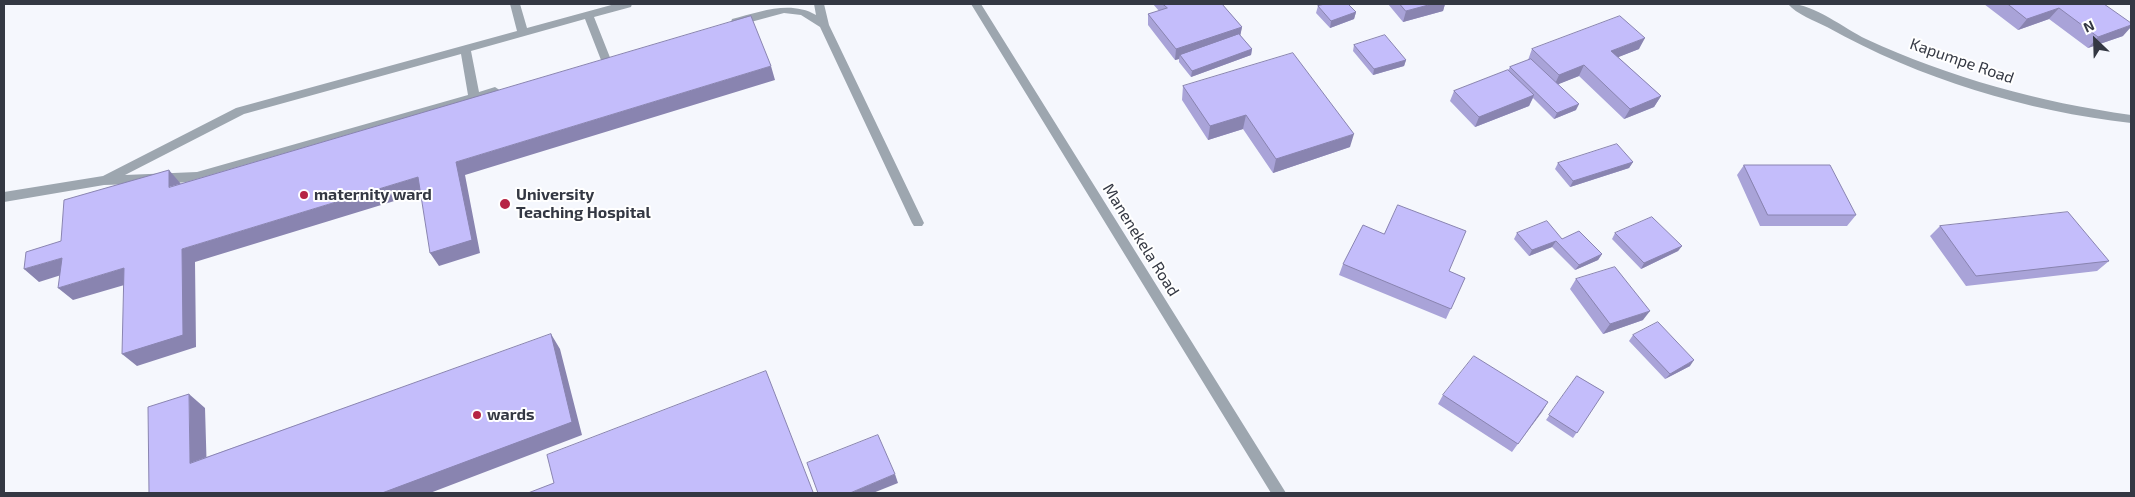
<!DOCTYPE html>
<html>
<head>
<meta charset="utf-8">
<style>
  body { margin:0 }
  #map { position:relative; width:2135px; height:497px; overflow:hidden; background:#f5f7fd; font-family:"Exo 2",sans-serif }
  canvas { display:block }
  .frame { position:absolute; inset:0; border:5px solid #343843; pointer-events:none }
  .north { position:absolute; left:2070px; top:15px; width:50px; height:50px; -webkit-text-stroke:4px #fff; paint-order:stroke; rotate:336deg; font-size:14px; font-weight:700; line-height:20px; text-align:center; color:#343843 }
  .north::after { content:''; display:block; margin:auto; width:18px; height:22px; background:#343843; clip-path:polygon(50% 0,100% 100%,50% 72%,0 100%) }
</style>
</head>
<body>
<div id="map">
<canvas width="2135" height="497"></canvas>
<div class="frame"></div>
<div class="north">N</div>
</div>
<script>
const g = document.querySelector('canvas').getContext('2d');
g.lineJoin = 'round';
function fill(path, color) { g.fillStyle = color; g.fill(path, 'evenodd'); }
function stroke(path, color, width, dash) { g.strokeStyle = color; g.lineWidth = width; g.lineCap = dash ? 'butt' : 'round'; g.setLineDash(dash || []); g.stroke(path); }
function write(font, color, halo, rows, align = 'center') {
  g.font = font + ' "Exo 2",sans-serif'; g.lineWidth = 4; g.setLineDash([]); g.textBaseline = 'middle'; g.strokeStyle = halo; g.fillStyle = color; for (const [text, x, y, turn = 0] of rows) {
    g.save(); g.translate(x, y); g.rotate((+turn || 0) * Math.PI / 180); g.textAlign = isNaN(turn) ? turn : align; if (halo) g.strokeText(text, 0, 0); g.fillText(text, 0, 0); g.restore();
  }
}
fill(new Path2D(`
  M510,4H520L527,28L615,4H632L631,7L594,17L611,60L610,63H602L601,60L585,19L471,51L479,92L495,87L501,91L499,94L197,182L104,185L4,202V192L103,176L236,108L517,31ZM461,54L468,95L197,172L125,175L244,114Z
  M814,4H824L829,25L924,223L922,226H914L912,223L820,27L801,15L784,13L736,26L731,22L732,19C760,12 790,0 816,15Z`), '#9da6af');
fill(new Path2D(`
  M971,4H981L1286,493H1271Z
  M1788,4C1811,2 1844,28 1866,39C1951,78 2039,102 2131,115V123C2026,111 1920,79 1827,27C1815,21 1796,14 1788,4Z`), '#9da6af');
fill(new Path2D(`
  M1153,4H1222L1242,27L1240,35L1252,49L1251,55L1191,77L1179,62V59L1175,60L1148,25V14L1159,11Z
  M1388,4H1445L1443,11L1403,22Z
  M1984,4H2104L2123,36L2088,48L2049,19L2018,30Z
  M1318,6L1356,12L1354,19L1330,28L1316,13Z
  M1354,45L1406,60L1404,66L1373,75L1353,51Z
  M1532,49H1639L1618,57L1661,96L1654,107L1624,119L1579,76L1558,84L1576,110L1554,119L1533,98L1529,106L1475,127L1450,101L1454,91L1508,70L1510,67L1528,60Z
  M1183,86L1350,147L1273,173L1243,129L1208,140L1182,100Z
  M1633,162L1629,168L1570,187L1555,169L1558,163Z
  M1744,165L1856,215L1847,226H1760L1737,175Z
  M1940,226L2109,261L2097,271L1966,286L1930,236Z
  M1517,233L1562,239L1602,254L1598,260L1575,270L1552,247L1529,256L1514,239Z
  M1615,233L1682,246L1678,251L1641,269L1612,239Z
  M1343,264L1449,271L1465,278L1446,319L1339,275Z
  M1576,279L1643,320L1603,334L1570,289Z
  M1633,335L1690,366L1665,379L1629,341Z
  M1577,376L1604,392L1573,438L1546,420Z
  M1443,395L1548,402L1512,452L1438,404Z`), '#a9a3d8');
fill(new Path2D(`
  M1432,4H1445L1443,11L1403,22L1406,11Z
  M2059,8L2049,19L2018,30L2027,19Z
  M1356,12L1354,19L1330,28L1331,21Z
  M2131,25V27L2123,36L2088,48L2098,37Z
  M1242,27L1240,37L1180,55L1179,59L1175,60L1176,49Z
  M1645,38L1639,49L1606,62L1611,51Z
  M1252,49L1251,55L1191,77L1192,71Z
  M1406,60L1404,66L1373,75L1374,69Z
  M1584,65L1579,76L1554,86L1559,75Z
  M771,66L775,80L465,175L480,253L439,266L430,253L456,162Z
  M1534,95L1529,106L1475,127L1479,117Z
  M1661,96L1654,107L1624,119L1630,109Z
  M1579,104L1576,110L1554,119L1557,113Z
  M1246,115L1243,129L1208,140L1210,126Z
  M1354,134L1350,147L1273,173L1276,159Z
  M1633,162L1629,168L1570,187L1573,181Z
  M169,170L181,184L169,187Z
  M418,177L427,191L195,262L196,347L137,366L122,354L182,249Z
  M1556,241L1552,247L1529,256L1532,250Z
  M1682,246L1678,251L1641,269L1644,263Z
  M1602,254L1598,260L1575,270L1579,265Z
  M62,258L77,270L39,282L24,269Z
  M124,268L138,281L73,300L58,288Z
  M1650,311L1643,320L1603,334L1610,324Z
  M551,334L560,349L582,435L430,493H382Z
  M1694,360L1690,366L1665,379L1670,374Z
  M189,394L205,408L207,476L190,463Z
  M1548,402L1542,412L1512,452L1518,444Z
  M895,474L898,483L873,493H850Z`), '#8984b0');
const building = new Path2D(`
  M1163,4H1222L1242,27L1176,49L1148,14L1167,8Z
  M1325,4H1348L1356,12L1331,21L1318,6Z
  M1400,4H1432L1406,11Z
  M2008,4H2104L2131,23V25L2098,37L2059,8L2027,19Z
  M751,16L771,66L456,162L472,240L430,253L418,177L182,249L183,335L122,354L124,268L58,288L62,258L24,269L26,252L61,241L64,200L169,170V187Z
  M1620,16L1645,38L1611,51L1661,96L1630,109L1584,65L1559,75L1532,49Z
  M1239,34L1252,49L1192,71L1180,55Z
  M1385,35L1406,60L1374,69L1354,45Z
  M1293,53L1354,134L1276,159L1246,115L1210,126L1183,86Z
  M1531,59L1579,104L1557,113L1510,67Z
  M1508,70L1534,95L1479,117L1454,91Z
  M1617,144L1633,162L1573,181L1558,163Z
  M1744,165H1830L1856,215H1768Z
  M1398,205L1466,231L1449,271L1465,278L1451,309L1343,264L1363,225L1384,234Z
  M2068,212L2109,261L1976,276L1940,226Z
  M1652,217L1682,246L1644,263L1615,233Z
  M1547,221L1562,239L1579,231L1602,254L1579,265L1556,241L1532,250L1517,233Z
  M1615,267L1650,311L1610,324L1576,279Z
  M1658,322L1694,360L1670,374L1633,335Z
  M551,334L572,422L382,493H149L148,407L189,394L190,463Z
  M1474,356L1548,402L1518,444L1443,395Z
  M766,371L813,492L810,493H528L554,483L547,455Z
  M1577,376L1604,392L1577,433L1549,415Z
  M878,435L895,474L850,493H818L807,463Z`);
fill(building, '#c4bdfb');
stroke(building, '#8984b0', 1);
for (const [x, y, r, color] of [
  [304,195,5,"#b62444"],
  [505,204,6,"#b62444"],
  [477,415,5,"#b62444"]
]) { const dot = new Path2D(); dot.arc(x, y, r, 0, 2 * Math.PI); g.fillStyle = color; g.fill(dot); stroke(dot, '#fff', 2); }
write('16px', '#343843', '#fff', [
  ["Kapumpe Road",1962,61,19],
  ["Manenekela Road",1141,240,58]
]);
write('bold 16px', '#343843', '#fff', [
  ["maternity ward",314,195],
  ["University",516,195],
  ["Teaching Hospital",516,213],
  ["wards",487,415]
], 'left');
</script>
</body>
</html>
